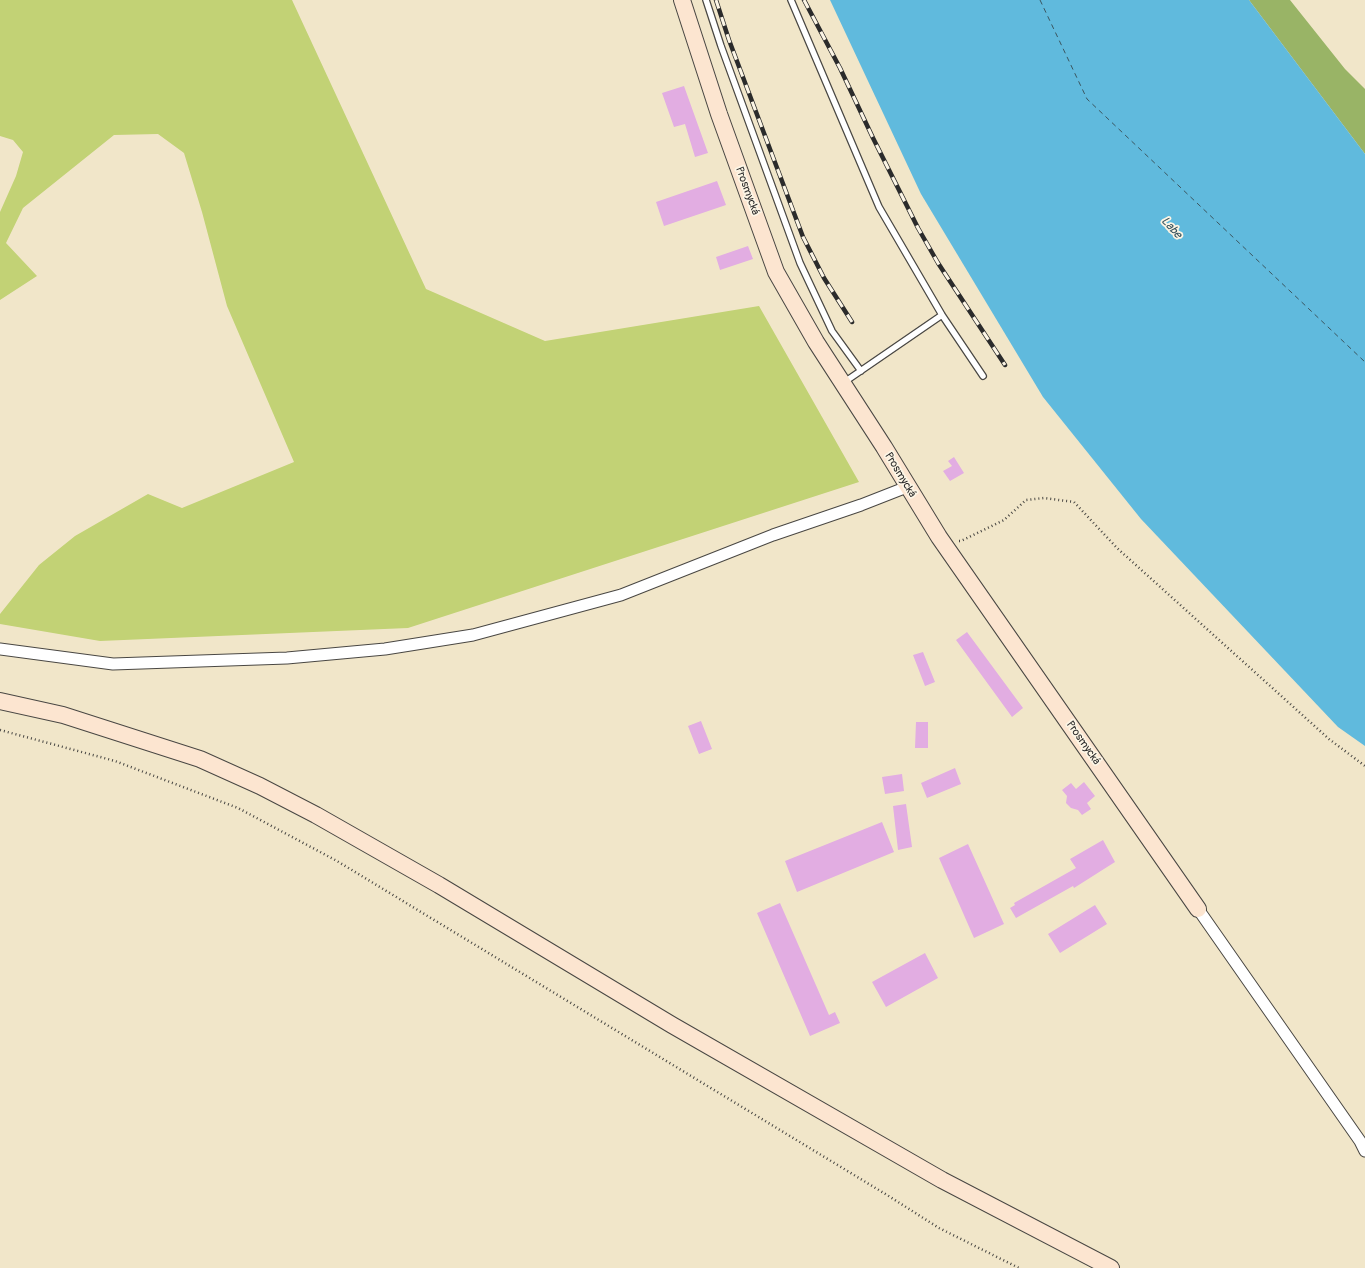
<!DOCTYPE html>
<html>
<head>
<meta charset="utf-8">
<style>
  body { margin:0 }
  canvas { display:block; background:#f1e6c9 }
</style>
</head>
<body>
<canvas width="1365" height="1268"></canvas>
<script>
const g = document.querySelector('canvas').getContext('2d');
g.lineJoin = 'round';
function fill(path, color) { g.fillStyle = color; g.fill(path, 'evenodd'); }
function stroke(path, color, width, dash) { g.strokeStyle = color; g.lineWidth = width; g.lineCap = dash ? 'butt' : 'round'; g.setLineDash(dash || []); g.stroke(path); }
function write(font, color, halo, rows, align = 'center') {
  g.font = font + ' Pangolin,sans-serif'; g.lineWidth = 3.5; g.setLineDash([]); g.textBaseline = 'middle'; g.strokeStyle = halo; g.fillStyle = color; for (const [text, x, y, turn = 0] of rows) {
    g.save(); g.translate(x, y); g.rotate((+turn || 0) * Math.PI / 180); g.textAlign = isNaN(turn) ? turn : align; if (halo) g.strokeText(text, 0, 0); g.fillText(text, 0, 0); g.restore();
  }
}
fill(new Path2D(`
  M0,0H292L426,289L545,341L759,306L859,482L408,628L100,641L0,624V614L39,565L75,536L148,494L182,508L294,462L227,306L202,212L184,153L158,134L114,135L23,208L6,243L37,276L0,300V212L16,176L23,152L13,140L0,136Z`), '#c2d275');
fill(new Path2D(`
  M1249,0H1290L1345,69L1365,89V154Z`), '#99b466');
fill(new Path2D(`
  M830,0H1249L1365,154V746L1338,727L1141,519L1043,397L921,194Z`), '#60badd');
stroke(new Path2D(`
  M1040,0L1087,99L1365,362`), '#3b5660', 1, [5, 4]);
fill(new Path2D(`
  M684,86L708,153L695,157L685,124L674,127L662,93Z
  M717,181L726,205L664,226L656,202Z
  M748,246L753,259L720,270L716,257Z
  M954,457L964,473L950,481L943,471L952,466L948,461Z
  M967,632L1023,708L1012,717L956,640Z
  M923,652L935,682L925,686L913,655Z
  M701,721L712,749L699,754L688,726Z
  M916,722H928V748H915Z
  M955,768L961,784L927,798L921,783Z
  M902,774L904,791L885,794L882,777Z
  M1084,782L1095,796L1087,803L1091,809L1082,815L1078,810L1071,808L1066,803L1067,796L1062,790L1071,783L1076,789Z
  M906,804L912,847L898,850L893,806Z
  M882,822L894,852L797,892L785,861Z
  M1103,840L1115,862L1074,888L1073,886L1016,918L1010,908L1015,905L1014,903L1076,868L1070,859Z
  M968,844L1004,924L974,938L939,858Z
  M780,903L829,1015L835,1012L840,1023L810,1036L757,913Z
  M1095,905L1107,924L1060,953L1048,934Z
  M925,953L938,978L886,1007L872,982Z`), '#e2ade2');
const lane = new Path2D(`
  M706,0L721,46L800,263L832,331L861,371
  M791,0L879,207L942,315L983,376
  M843,383L942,315`);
const street = new Path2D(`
  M0,649L113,664L287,658L385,649L473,635L621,595L773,535L861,505L907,487
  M1198,909L1360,1141L1365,1151`);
const secondary = new Path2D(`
  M682,0L719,114L776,272L816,342L884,447L939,537L1198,909
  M0,701L63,715L200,759L260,786L316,815L439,885L672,1025L942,1180L1111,1268`);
stroke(lane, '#494743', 8);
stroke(street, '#494743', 13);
stroke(secondary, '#494743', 18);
stroke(new Path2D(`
  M959,541H961L1004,520L1026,500L1044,498L1074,502L1117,548L1329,739L1365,766
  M0,730L115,761L238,808L337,861L887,1195L939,1228L1019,1268`), '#494743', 2.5, [1, 3]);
stroke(lane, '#fff', 5.5);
stroke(street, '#fff', 11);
stroke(secondary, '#fce5d0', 16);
const rail = new Path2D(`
  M716,0L729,40L803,237L824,278L852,322
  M804,0L840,68L873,138L918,228L938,263L1005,365`);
stroke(rail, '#2b2b2b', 4.5);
stroke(rail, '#fcf5e5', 3, [9]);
write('11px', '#2b2b2b', '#fcf5e5', [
  ["Prosmycká",747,191,70],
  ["Prosmycká",900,475,59],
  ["Prosmycká",1083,743,55]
]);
write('italic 12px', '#3b5660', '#fcf5e5', [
  ["Labe",1171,228,48]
]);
</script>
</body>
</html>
